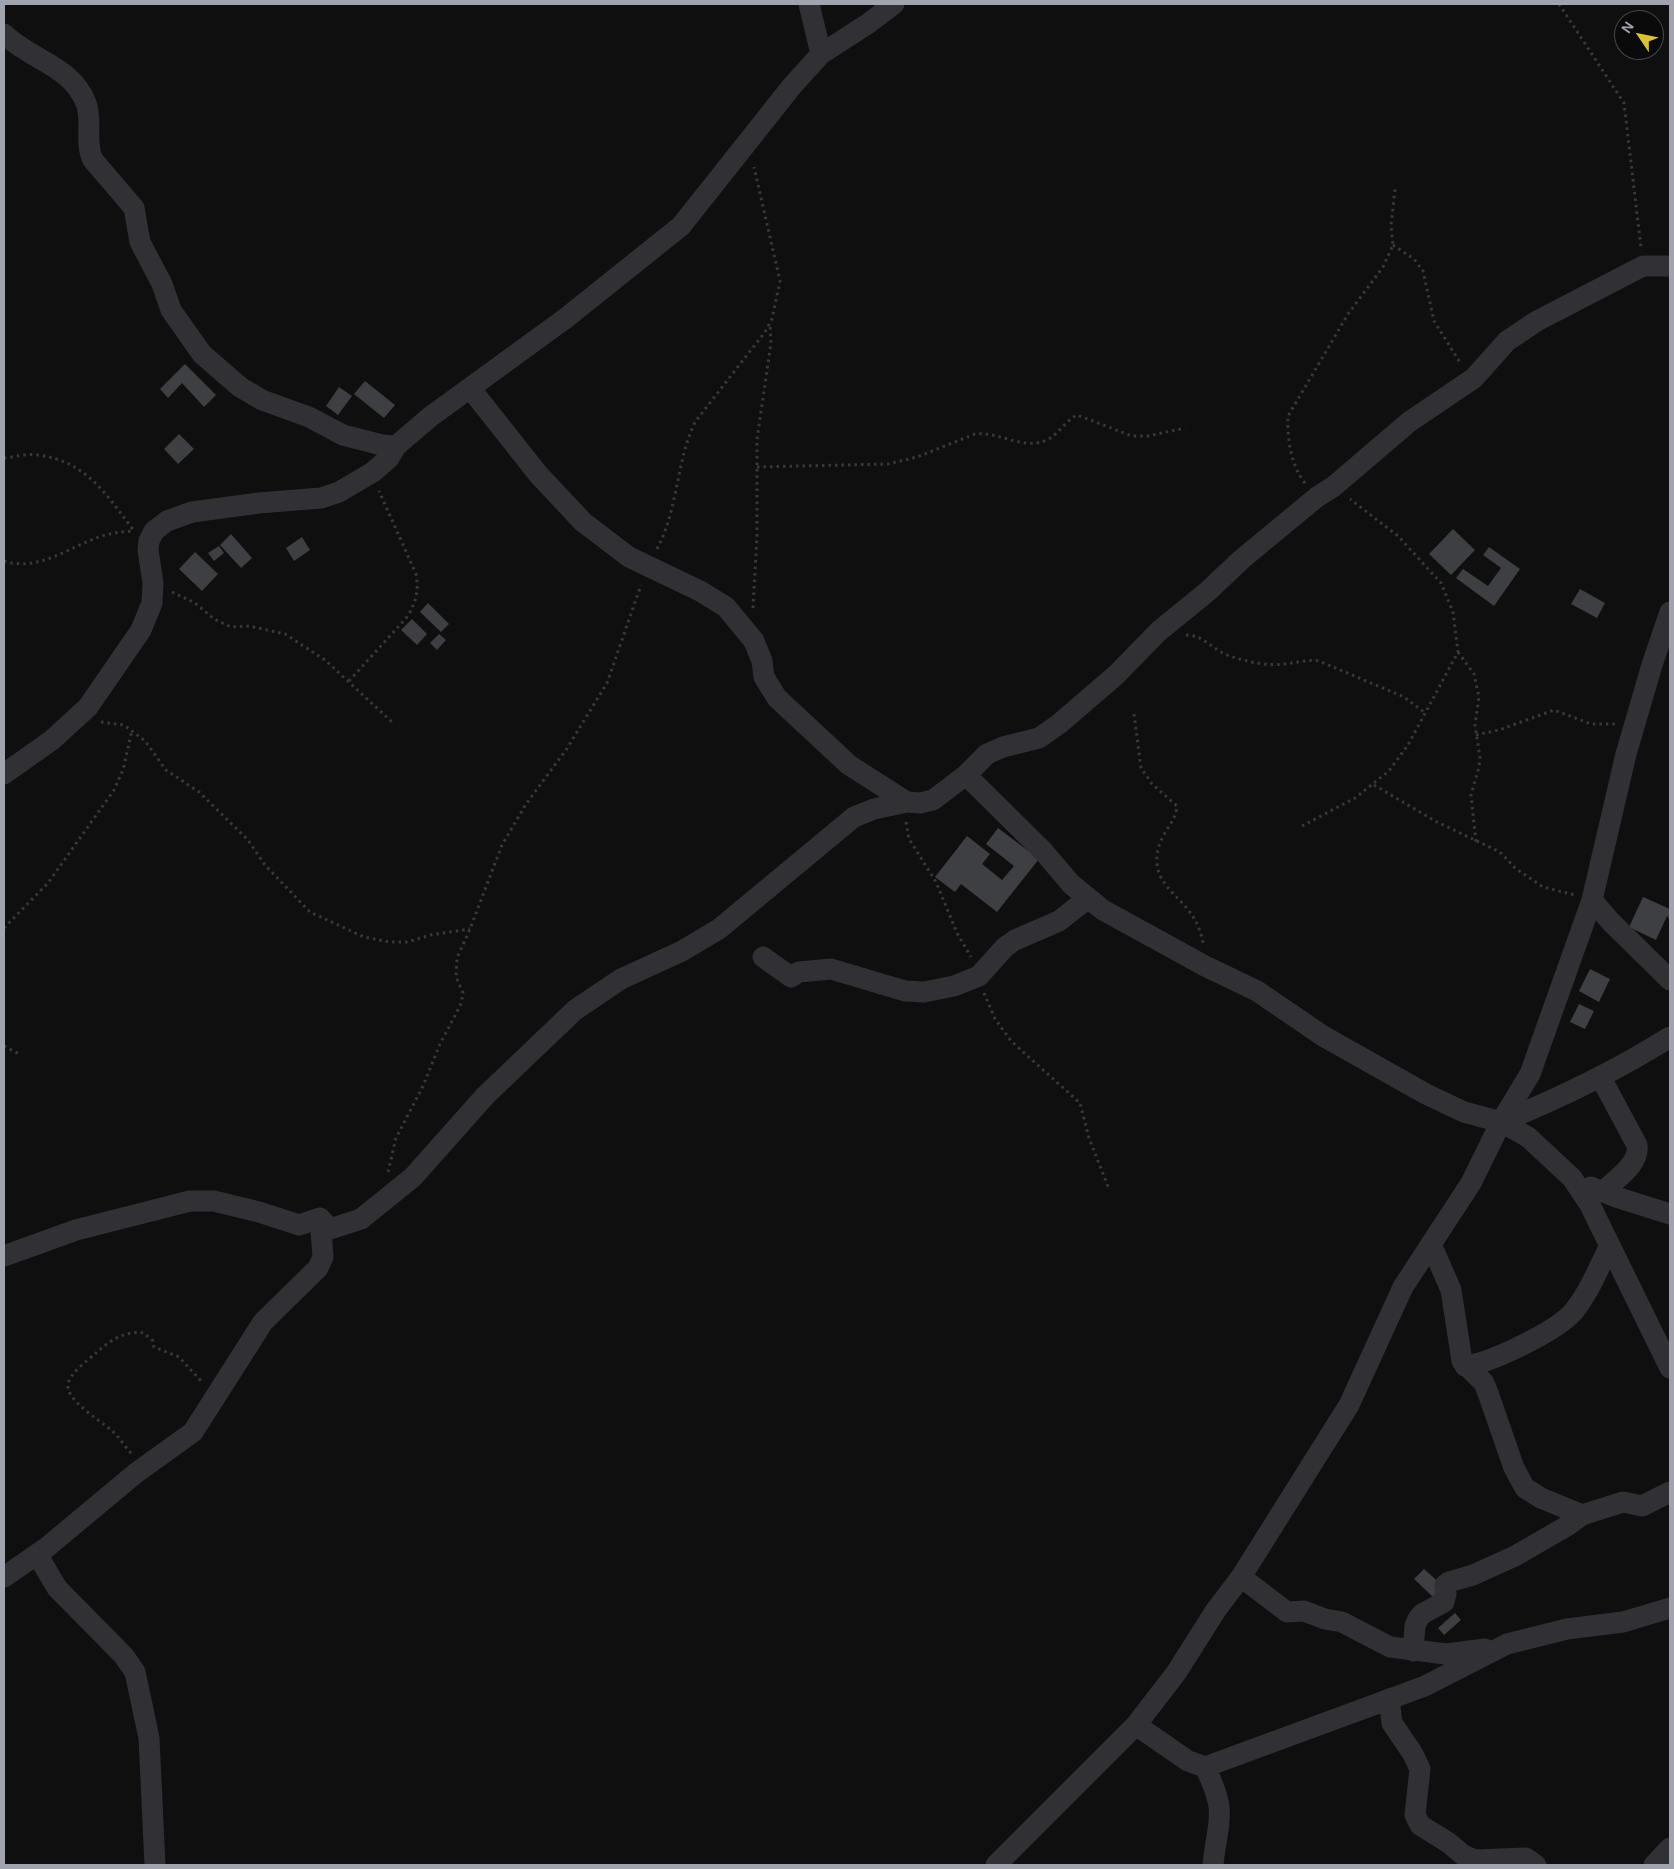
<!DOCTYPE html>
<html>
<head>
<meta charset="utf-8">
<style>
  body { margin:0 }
  #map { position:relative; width:1674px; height:1869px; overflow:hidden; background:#0f0f10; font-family:Helvetica,sans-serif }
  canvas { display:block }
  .frame { position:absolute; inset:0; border:5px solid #a1a4af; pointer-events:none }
  .north { position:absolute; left:1614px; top:10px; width:50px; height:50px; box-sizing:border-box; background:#0a0a0b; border:1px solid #46484d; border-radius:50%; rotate:304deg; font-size:14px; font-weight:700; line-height:20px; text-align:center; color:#a1a4af }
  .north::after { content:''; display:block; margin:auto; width:18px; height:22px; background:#ddc03a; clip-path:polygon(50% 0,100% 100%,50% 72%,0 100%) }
</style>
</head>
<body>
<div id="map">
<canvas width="1674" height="1869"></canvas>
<div class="frame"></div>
<div class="north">N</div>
</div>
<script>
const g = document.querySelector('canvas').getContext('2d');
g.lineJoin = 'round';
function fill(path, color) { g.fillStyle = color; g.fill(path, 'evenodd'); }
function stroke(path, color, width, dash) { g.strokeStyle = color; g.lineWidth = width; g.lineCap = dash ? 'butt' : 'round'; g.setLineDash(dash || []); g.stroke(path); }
fill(new Path2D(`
  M185,364L216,395L204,407L182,383L168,398L160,389Z
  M365,381L395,405L384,418L354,394Z
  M339,387L352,396L338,415L326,406Z
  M179,434L194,449L178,464L164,449Z
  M1453,529L1475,550L1451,575L1429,554Z
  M231,534L252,558L241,568L220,545Z
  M302,537L310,550L294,561L286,548Z
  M219,546L224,553L214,561L208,553Z
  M1489,547L1520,569L1494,606L1456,578L1463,569L1488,586L1501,568L1483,555Z
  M195,552L218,574L202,591L179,569Z
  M1580,589L1605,603L1597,618L1571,604Z
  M428,603L449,624L441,632L420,612Z
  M412,619L427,634L417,645L401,630Z
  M439,634L446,640L437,650L430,643Z
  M998,828L1039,859L997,912L961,884L955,892L935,877L967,836L990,854L982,864L1002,880L1014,866L986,844Z
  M1643,897L1670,909V920L1667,916L1656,940L1629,927Z
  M1590,969L1610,979L1599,1002L1579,991Z
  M1579,1004L1594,1011L1585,1029L1570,1022Z
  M1424,1569L1443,1586L1433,1597L1414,1579Z
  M1455,1613L1461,1620L1444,1635L1438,1628Z`), '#3e3f43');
stroke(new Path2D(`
  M1559,4L1624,103L1641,248
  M1393,245L1414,259L1423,271L1434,321L1461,364
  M4,458C15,457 27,453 38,455C86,461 107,495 134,531
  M757,467L888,464L917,457L975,434C999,431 1023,451 1047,440C1059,434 1065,421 1077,415L1132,436H1148L1185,428
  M1305,483C1291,466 1287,438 1288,416L1348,314L1383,267L1393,245L1391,226L1395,189
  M657,549C678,510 676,462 695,422L765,332L772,319L780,281L754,167
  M4,561C37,572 68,548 99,537C110,533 121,532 133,531
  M172,592L195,603L214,619L231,627L249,626L285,634L325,660L392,722
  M753,608L757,535V439L771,343L770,323
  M1186,635C1205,635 1213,651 1230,656C1247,662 1267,666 1284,664C1297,663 1307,659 1319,661L1404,697L1424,712
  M1458,652L1474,674L1479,697L1475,725L1480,758L1479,767L1471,795L1476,842
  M349,681L408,616C416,601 419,591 416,574L379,491
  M1134,714L1141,768L1152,784L1177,806C1176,825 1155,836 1157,863C1158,884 1178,896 1189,911C1196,920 1201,931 1203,943
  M101,722L124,725L145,741L166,770L199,792L248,840L265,865L310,912L364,937L390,942H408L430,935L470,929
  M1476,735L1499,730L1554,710L1591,724H1615
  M1374,785L1435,821L1500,852L1515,868L1543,887L1575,895
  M906,822L909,839L936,882L957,933L971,957
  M1302,826L1355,798L1389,771L1408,745L1458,652L1453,612L1441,583L1398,536L1350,499
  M4,928L48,883L114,790L123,770L132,730
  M984,993L995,1019L1011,1041L1080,1103L1089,1138L1109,1189
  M4,1046L21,1055
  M388,1172L396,1138L423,1086L440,1044L461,1004L463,993L456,977L457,958L470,929L502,845L526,804L566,750L607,683L641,585
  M131,1453C124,1446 119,1436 111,1430C101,1421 65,1400 68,1384C70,1373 88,1360 96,1353C109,1341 125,1330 144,1333L153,1341L154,1347L179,1357L202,1382`), '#39393d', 3, [2.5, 4]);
stroke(new Path2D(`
  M809,4L821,54
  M4,34C30,60 71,65 86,103C93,121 84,142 93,160L134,208L140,242L162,284L171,310L202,354L240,387L262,400L309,417L343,435L382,445L396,446
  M470,388L538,474L583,522L629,557L700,591L726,607L754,641L762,661L764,677L777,698L849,765L907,802
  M4,774L52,740L88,707L141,630L152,603L153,583L148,550L149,541L154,531L167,521L192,512L259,503L321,498L339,492L373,472L389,458L396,446L430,417L566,318L681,226L792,86L821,54L869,23L894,4
  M966,775L1043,851L1071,884L1103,910L1205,966L1257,991L1323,1036L1426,1094L1464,1112L1501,1122L1528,1137L1572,1178L1590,1205L1670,1368
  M1592,900L1610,921L1670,980
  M763,957L791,977L799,972L831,969L905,991L924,992L954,986L979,976L1005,947L1015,940L1059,921L1087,899
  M1601,1078L1637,1145C1640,1165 1615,1179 1603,1192
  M1501,1122C1560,1098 1616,1071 1670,1037
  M1591,1187L1616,1197L1670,1214
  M1431,1244L1451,1290L1462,1361L1484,1383L1488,1393L1514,1468L1525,1488L1541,1498L1582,1515
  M4,1256L76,1230L190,1201H214L259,1212L299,1225L320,1218L330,1229L361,1219L413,1177L485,1096L575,1010L621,979L682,951L719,929L854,817L874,809L907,802L920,803L933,800L966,775L987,754L1003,747L1039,738L1059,724L1116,675L1159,631L1207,592L1242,559L1317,497L1333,487L1409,422L1474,378L1507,341L1537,321L1643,266H1670
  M1465,1366C1491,1363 1557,1331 1574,1311C1589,1292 1599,1268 1609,1247
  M37,1554L57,1588L124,1656L135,1672L149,1738L155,1865
  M4,1577L46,1548L136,1473L193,1432L263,1322L318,1268L323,1257L320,1218
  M1241,1577L1287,1612L1304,1611L1325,1619L1342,1622L1390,1647L1446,1654L1485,1649
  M1413,1651L1415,1626L1418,1619L1422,1614L1444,1602L1446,1594L1445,1585L1449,1582L1473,1575L1515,1556L1567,1526L1582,1515L1623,1502L1642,1506L1670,1492
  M1389,1699L1392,1723L1413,1754L1420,1769L1415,1815L1420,1825L1449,1843L1463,1855L1475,1860L1526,1858L1536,1865
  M1136,1725L1188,1761L1205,1767L1425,1686L1507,1644L1567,1629L1623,1622L1670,1608
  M1205,1767C1228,1815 1218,1817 1213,1865
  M996,1865L1136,1725L1176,1673L1216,1610L1241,1577L1349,1405L1403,1287L1471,1183L1501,1122L1530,1074L1592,900L1626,754L1652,665L1670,612
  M1654,1865L1670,1848`), '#303035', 21);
</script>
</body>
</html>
